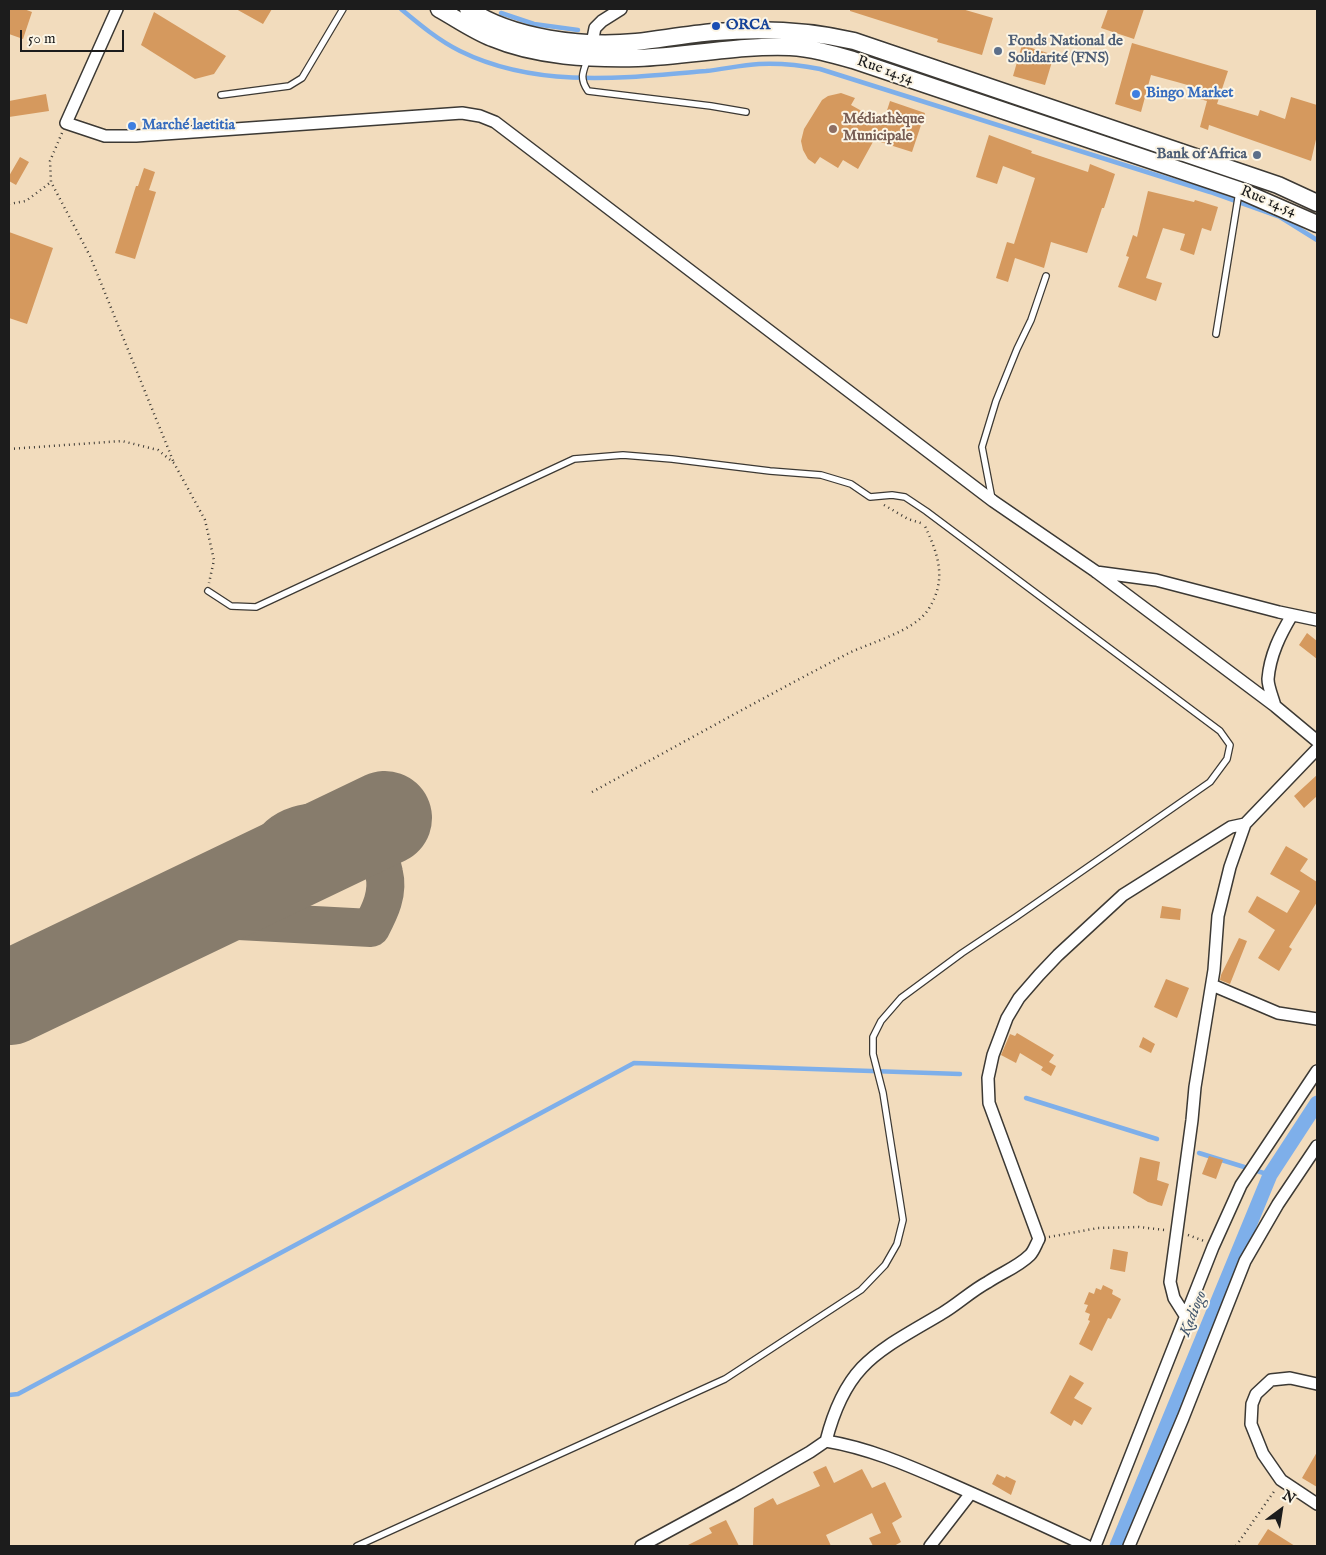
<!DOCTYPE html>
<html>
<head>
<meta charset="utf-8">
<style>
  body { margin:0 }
  #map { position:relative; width:1326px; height:1555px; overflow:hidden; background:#f2dcbd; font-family:"IM FELL English",serif }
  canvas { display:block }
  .frame { position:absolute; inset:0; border:10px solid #1c1c1c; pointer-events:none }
  .north { position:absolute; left:1256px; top:1485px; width:50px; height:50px; -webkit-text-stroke:4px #fcf5e5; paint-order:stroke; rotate:31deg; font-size:14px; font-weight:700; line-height:20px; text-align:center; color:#1c1c1c }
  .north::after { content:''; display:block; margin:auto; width:18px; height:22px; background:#1c1c1c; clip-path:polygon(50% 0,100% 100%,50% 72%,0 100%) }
  .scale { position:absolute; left:20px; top:30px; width:104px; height:22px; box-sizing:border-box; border:2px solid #1c1c1c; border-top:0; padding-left:6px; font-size:15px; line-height:18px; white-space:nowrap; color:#1c1c1c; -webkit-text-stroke:4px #fcf5e5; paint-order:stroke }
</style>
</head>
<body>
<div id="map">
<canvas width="1326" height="1555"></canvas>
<div class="frame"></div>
<div class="north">N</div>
<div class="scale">50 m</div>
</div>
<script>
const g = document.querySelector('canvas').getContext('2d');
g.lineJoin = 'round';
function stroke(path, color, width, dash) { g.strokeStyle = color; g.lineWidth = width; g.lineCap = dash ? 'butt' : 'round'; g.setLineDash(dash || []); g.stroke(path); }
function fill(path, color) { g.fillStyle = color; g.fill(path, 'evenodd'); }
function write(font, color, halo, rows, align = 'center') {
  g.font = font + ' "IM FELL English",serif'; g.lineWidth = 4; g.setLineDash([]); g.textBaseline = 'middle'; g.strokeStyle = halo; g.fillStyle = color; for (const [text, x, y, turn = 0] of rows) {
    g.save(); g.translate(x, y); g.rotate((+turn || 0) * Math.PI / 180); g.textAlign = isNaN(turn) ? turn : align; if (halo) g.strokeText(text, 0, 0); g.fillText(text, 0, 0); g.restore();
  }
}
stroke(new Path2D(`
  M401,9C419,24 438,40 460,51C537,89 624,78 706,71C724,69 742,65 759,64C780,63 800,65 820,69L1210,192L1280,217L1317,240
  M501,13L534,24L578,30
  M1026,1098L1157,1139
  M1199,1153L1270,1175
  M9,1395L18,1394L634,1063L960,1074`), '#7eafea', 4.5);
stroke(new Path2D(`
  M1117,1546L1270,1175L1317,1103`), '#7eafea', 15);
stroke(new Path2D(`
  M156,928L183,921L201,919L371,928C380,911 389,893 384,873C381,858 370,841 357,832C335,816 294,819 275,839C264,849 260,866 254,880`), '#877c6c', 38);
stroke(new Path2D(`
  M9,998L385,818`), '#877c6c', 94);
fill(new Path2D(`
  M9,9H24L32,12L23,39L9,34Z
  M236,9H272L263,24Z
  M850,9H962L993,18L982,55L937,42L938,39L850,11Z
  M1108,9H1144L1134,39L1101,28Z
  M154,12L226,56L214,74L195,79L141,45Z
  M1132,43L1228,71L1217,104L1258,116L1260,110L1285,119L1291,97L1317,105V135L1311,161L1209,125L1208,130L1200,127L1207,101L1196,98L1198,88L1177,82L1151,75L1141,112L1115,104Z
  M1022,45L1054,55L1045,85L1013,76Z
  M841,93L855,98L851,105L883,123L890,101L925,113L912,152L874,140L858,169L843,160L838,168L820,157L815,164L808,159L803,150L801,141L804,129L822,100L828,96Z
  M46,94L49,111L9,117V101Z
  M989,135L1032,151L1031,153L1088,172L1090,164L1115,174L1104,208H1102L1087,253L1051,242L1044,268L1015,258L1008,282L996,278L1007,242L1014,244L1035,178L1003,166L997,184L976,177Z
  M20,157L29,162L16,185L9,181V176Z
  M144,168L155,172L149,190L156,192L135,259L115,253L136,186H138Z
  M1148,191L1194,202L1195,200L1218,207L1211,231L1202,228L1194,255L1180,250L1185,234L1163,228L1146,278L1162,283L1156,301L1118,287L1129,257L1126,256L1133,235L1137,237Z
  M9,232L53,248L27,324L9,318Z
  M1307,633L1317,641V659L1299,645Z
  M1317,775V796L1304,808L1294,796Z
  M1286,846L1308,859L1300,871L1317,882V902L1289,947L1292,949L1279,971L1258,958L1275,930L1248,912L1257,896L1287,913L1300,891L1270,874Z
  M1162,906L1181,909L1180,920L1160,918Z
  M1239,938L1247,941L1230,984L1220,980L1221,975Z
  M1166,979L1189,988L1177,1018L1154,1007Z
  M1017,1033L1054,1055L1049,1062L1056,1066L1051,1076L1041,1070L1043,1067L1020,1053L1016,1063L1001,1055L1010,1034L1015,1036Z
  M1143,1037L1155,1044L1151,1053L1139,1047Z
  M1209,1156L1223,1160L1216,1179L1202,1174Z
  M1140,1157L1160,1162L1157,1180L1169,1184L1162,1206L1148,1202L1133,1193Z
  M1113,1249L1128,1252L1125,1272L1110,1269Z
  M1103,1285L1113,1290L1112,1294L1121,1299L1111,1319L1108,1318L1092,1351L1079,1344L1090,1321L1088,1320L1090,1314L1085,1312L1088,1305L1084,1304L1089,1292L1094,1294L1096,1288L1101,1290Z
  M1070,1375L1084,1383L1074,1398L1092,1408L1082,1425L1074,1420L1071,1426L1050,1413Z
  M1317,1452V1487L1302,1478Z
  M826,1466L834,1483L862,1469L872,1488L885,1482L902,1517L892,1523L901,1542L894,1546H873L869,1538L881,1533L872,1513L826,1535L831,1546H753L754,1508L773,1498L777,1505L820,1486L813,1472Z
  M997,1474L1005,1478L1006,1476L1016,1481L1011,1495L992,1484Z
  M726,1520L739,1546H686L712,1533L709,1528Z
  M1268,1529L1295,1546H1257Z`), '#d5995e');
const lane = new Path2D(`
  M588,58C583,72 579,78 588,91L711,106L746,112
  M221,95L289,86L302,78L343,9
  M1216,334L1239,192
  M992,499L982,447L996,401L1017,349L1031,320L1046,276
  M208,591L231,606L256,607L574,459L623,455L672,459L770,471L821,475L851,484L870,497L892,495L905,497L926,511L1220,731L1230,745L1227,759L1210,782L1016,917L962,953L901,998L881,1021L873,1037V1054L883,1093L903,1220L897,1244L885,1265L861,1290L725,1379L357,1546`);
const street = new Path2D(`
  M117,9L66,123L105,136H136L462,113L480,116L495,122L993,501L1095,571L1275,706L1317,741
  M591,48L595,28L602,21L621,9
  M1096,572L1156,580L1279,612L1317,620
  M1275,706C1273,698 1268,687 1268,679C1270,655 1280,635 1292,615
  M1212,985L1278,1013L1317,1019
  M1186,1317L1174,1298L1170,1282L1192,1120L1195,1087L1214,970L1218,916L1230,867L1245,824L1317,749
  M1317,1384L1290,1378L1271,1380L1256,1394L1252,1404L1251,1424L1263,1454L1281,1480L1317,1504
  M826,1441C868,1448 905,1464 944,1481C992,1502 1040,1524 1087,1546
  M641,1546L737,1494L810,1452L826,1441C846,1363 877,1352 941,1314C957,1305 971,1291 988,1282C1001,1273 1018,1267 1030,1255C1034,1251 1036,1244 1039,1239L989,1103L988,1078L993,1055L1007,1018L1019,998L1039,975L1058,955L1123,895L1231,827L1245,824
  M930,1546L971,1493
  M1095,1546L1213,1247L1241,1185L1317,1071
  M1129,1546L1183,1418L1245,1261L1278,1204L1317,1146`);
const secondary = new Path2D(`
  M439,9C457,19 474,31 492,38C537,57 591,59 638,58C689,56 739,45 790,47C811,48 832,54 853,60L1239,190L1317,224
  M468,9C513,39 583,47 636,42C662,39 689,34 715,32C762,28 808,30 854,41L1278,185L1317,203`);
stroke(lane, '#3c3934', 8);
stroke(street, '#3c3934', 14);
stroke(secondary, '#3c3934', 19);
stroke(new Path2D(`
  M62,133L50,161L51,182L90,256L174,463
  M9,204L26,201L51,182
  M9,449L122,441L158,450L174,463L205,520L214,560L209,583
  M884,505L908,519L924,524
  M592,792C677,746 762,698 849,653C872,642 914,631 928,610C948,579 938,554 924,524
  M1188,1235L1204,1241
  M1049,1237L1098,1228L1139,1227L1165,1230
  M1236,1546L1275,1490`), '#3c3934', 2.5, [1, 4]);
stroke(lane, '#fff', 5.5);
stroke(street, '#fff', 11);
stroke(secondary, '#fff', 16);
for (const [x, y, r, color] of [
  [716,26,5,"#1a4fb4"],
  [998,51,5,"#5c6f8a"],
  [1136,94,5,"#3f7fe0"],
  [132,126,5,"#3f7fe0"],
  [833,129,5,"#8d6e63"],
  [1257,155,5,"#5c6f8a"]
]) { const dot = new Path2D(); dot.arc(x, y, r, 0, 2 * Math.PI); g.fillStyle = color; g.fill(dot); stroke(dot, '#fcf5e5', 2); }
write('bold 15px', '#164399', '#fcf5e5', [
  ["ORCA",726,26]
], 'left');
write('bold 15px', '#4e5e75', '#fcf5e5', [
  ["Fonds National de",1008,42],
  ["Solidarité (FNS)",1008,59],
  ["Bank of Africa",1247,155,"right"]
], 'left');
write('15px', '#1c1c1c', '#fcf5e5', [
  ["Rue 14.54",885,71,19],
  ["Rue 14.54",1268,202,22]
]);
write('bold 15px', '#366cbe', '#fcf5e5', [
  ["Bingo Market",1146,94],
  ["Marché laetitia",142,126]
], 'left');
write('bold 15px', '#785e54', '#fcf5e5', [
  ["Médiathèque",843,120],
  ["Municipale",843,137]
], 'left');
write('italic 16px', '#43576e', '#fcf5e5', [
  ["Kadiogo",1194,1314,-68]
]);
</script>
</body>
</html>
